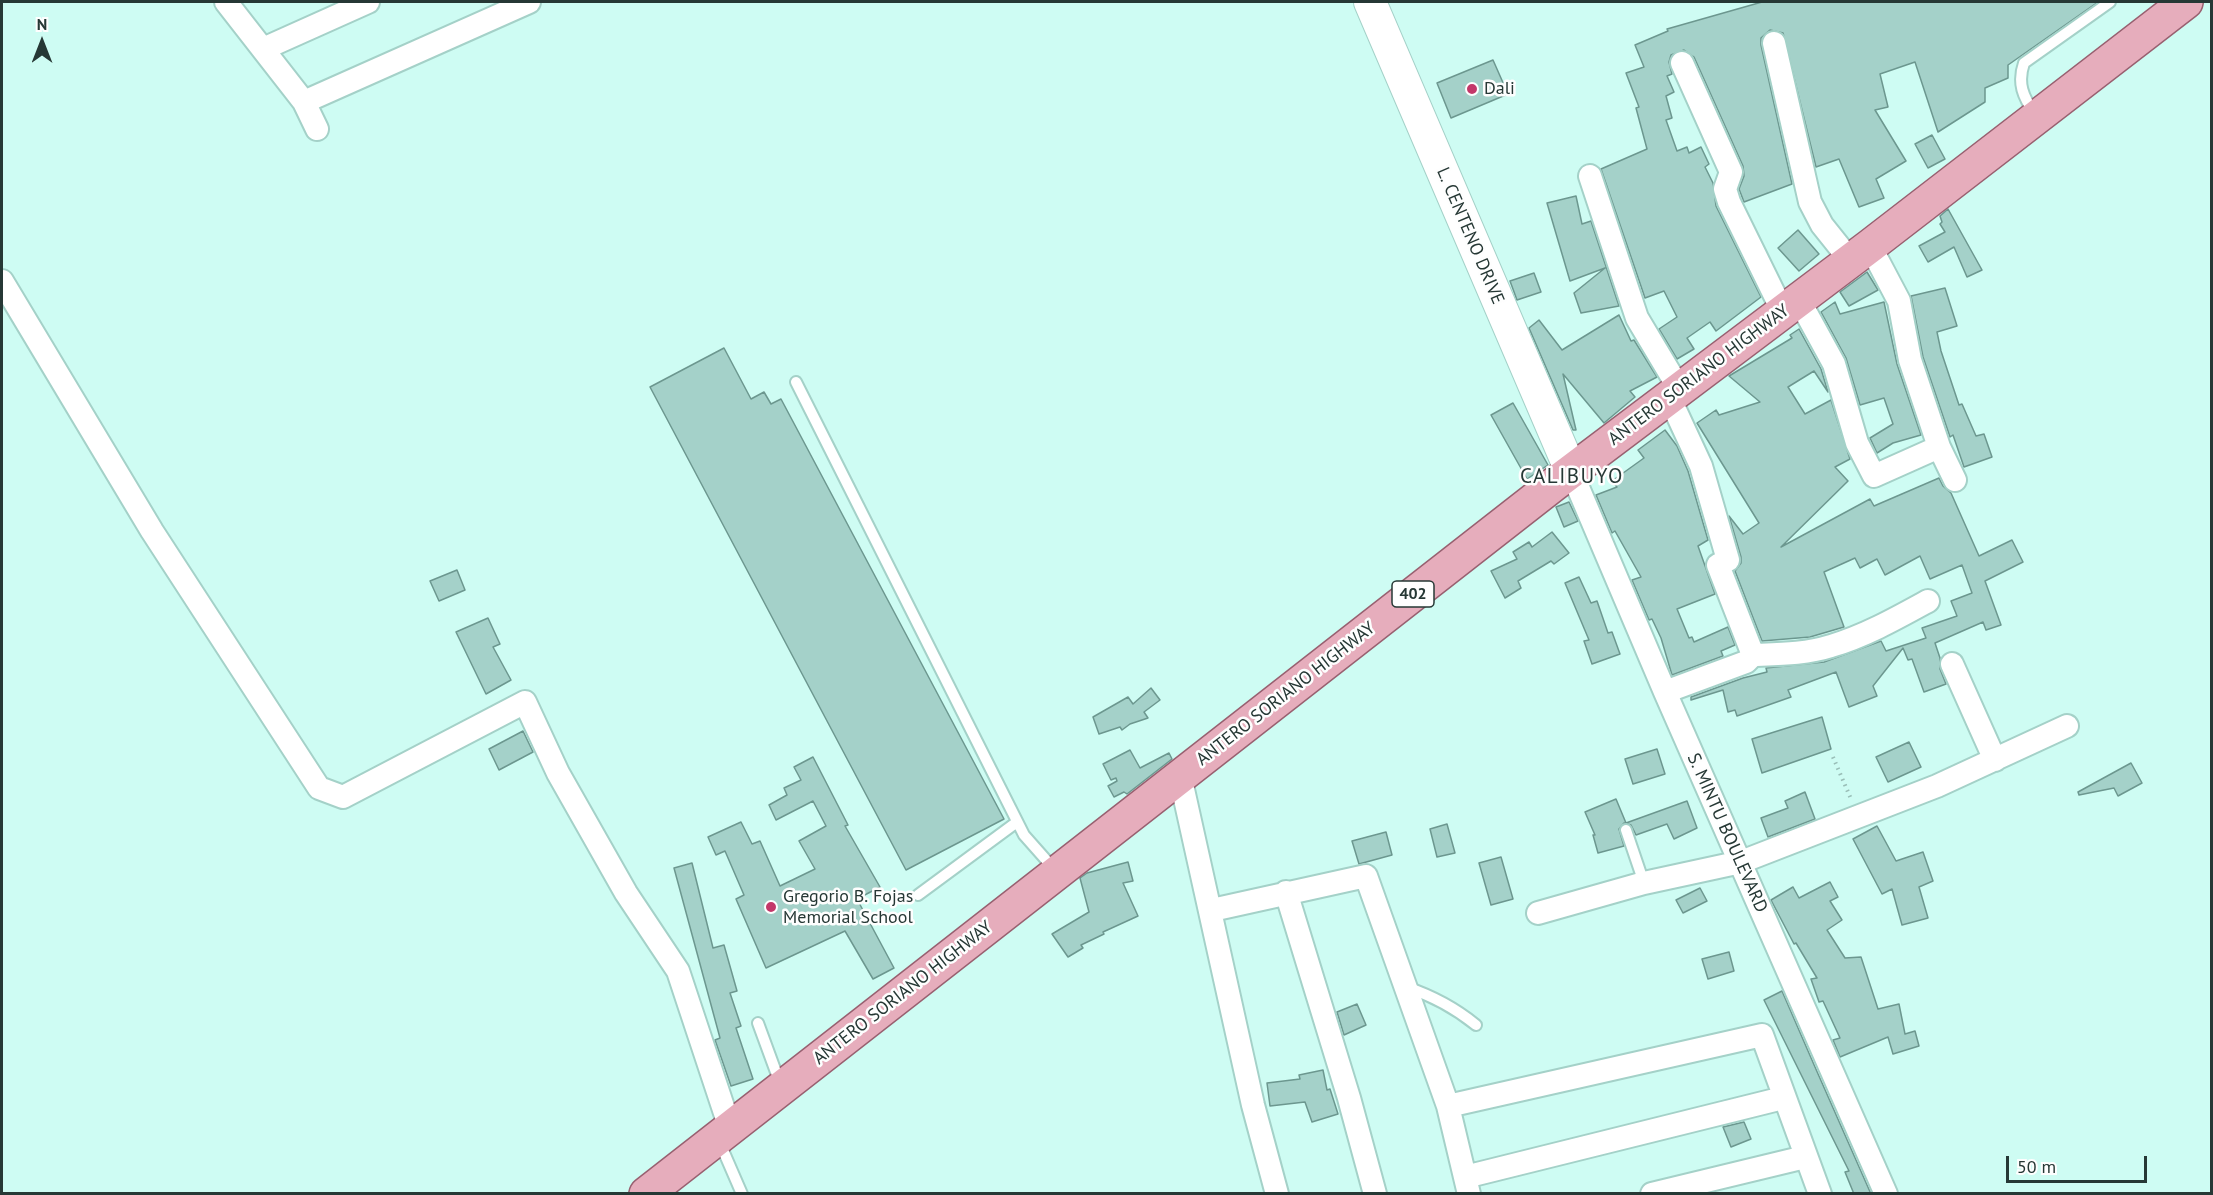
<!DOCTYPE html>
<html>
<head>
<meta charset="utf-8">
<style>
  body { margin:0 }
  #map { position:relative; width:2213px; height:1195px; overflow:hidden; background:#cefcf3; font-family:"PT Sans",sans-serif }
  canvas { display:block }
  .frame { position:absolute; inset:0; border:3px solid #263835; pointer-events:none }
  .north { position:absolute; left:12px; top:12px; width:60px; height:60px; -webkit-text-stroke:4px #fefefe; paint-order:stroke; rotate:0deg; font-size:16px; font-weight:700; line-height:24px; text-align:center; color:#263835 }
  .north::after { content:''; display:block; margin:auto; width:21px; height:27px; background:#263835; clip-path:polygon(50% 0,100% 100%,50% 72%,0 100%) }
  .scale { position:absolute; left:2006px; top:1156px; width:141px; height:27px; box-sizing:border-box; border:3px solid #263835; border-top:0; padding-left:8px; font-size:18px; line-height:21px; white-space:nowrap; color:#263835; -webkit-text-stroke:4px #fefefe; paint-order:stroke }
</style>
</head>
<body>
<div id="map">
<canvas width="2213" height="1195"></canvas>
<div class="frame"></div>
<div class="north">N</div>
<div class="scale">50 m</div>
</div>
<script>
const g = document.querySelector('canvas').getContext('2d');
g.lineJoin = 'round';
function fill(path, color) { g.fillStyle = color; g.fill(path, 'evenodd'); }
function stroke(path, color, width, dash) { g.strokeStyle = color; g.lineWidth = width; g.lineCap = dash ? 'butt' : 'round'; g.setLineDash(dash || []); g.stroke(path); }
function write(font, color, halo, rows, align = 'center') {
  g.font = font + ' "PT Sans",sans-serif'; g.lineWidth = 5; g.setLineDash([]); g.textBaseline = 'middle'; g.strokeStyle = halo; g.fillStyle = color; for (const [text, x, y, turn = 0] of rows) {
    g.save(); g.translate(x, y); g.rotate((+turn || 0) * Math.PI / 180); g.textAlign = isNaN(turn) ? turn : align; if (halo) g.strokeText(text, 0, 0); g.fillText(text, 0, 0); g.restore();
  }
}
const building = new Path2D(`
  M1762,2H2098L2008,65V78L1985,88V102L1938,132L1915,62L1880,74L1888,107L1875,110L1906,161L1876,179L1884,198L1859,207L1839,159L1816,167L1783,33L1770,30L1761,38V45L1792,184L1744,202L1739,189L1744,176L1743,166L1694,57L1684,50L1671,55L1669,62L1672,74L1667,76L1674,92L1666,96L1672,118L1666,120L1677,151L1687,147L1689,153L1701,147L1709,164L1705,167L1713,183L1716,206L1761,297L1716,331L1710,322L1687,338L1694,349L1677,359L1659,329L1677,317L1664,291L1645,298L1601,169L1647,149L1636,108L1639,107L1626,73L1644,67L1635,45L1668,31L1667,29Z
  M1493,60L1508,94L1451,118L1437,83Z
  M1932,135L1945,159L1928,168L1915,144Z
  M1576,196L1582,224L1591,221L1619,306L1581,313L1574,293L1605,268L1570,281L1547,203Z
  M1948,209L1982,270L1967,277L1954,247L1928,262L1919,246L1945,232L1940,224L1942,222L1940,216Z
  M1798,230L1819,254L1799,271L1778,248Z
  M1867,272L1878,290L1849,306L1840,292Z
  M1534,273L1541,292L1517,300L1510,281Z
  M1945,288L1957,326L1937,332L1941,351L1959,405L1962,404L1976,436L1984,434L1992,457L1964,467L1953,435L1950,437L1923,357L1911,296Z
  M1835,302L1840,314L1884,302L1897,364L1921,435L1893,443L1877,453L1870,438L1893,424L1884,398L1860,405L1846,358L1821,312Z
  M1619,315L1631,341L1634,340L1657,377L1630,391L1635,397L1604,423L1563,374L1576,430H1573L1529,328L1539,320L1562,350Z
  M1799,329L1821,369L1828,392L1814,371L1788,387L1805,414L1831,400L1850,459L1835,467L1848,481L1781,547L1870,499L1874,506L1939,478L1943,486L1951,493L1979,556L2012,540L2023,562L1985,581L2001,625L1986,630L1983,622L1935,643L1940,658V669L1946,684L1924,692L1912,659L1908,660L1903,648L1873,686L1877,696L1849,707L1836,672L1788,690L1791,697L1737,716L1735,710L1728,712L1723,690L1691,700V697L1743,678L1767,672L1766,668L1824,662L1881,641L1886,651L1926,638L1922,628L1957,616L1951,601L1972,593L1962,565L1930,579L1920,556L1885,575L1877,559L1860,568L1855,558L1824,572L1844,627L1810,637L1762,641L1735,571L1741,563V557L1729,516L1743,534L1759,523L1697,423L1716,410L1719,415L1760,402L1729,376L1792,338L1790,335Z
  M724,348L751,399L764,392L771,404L781,399L1004,819L906,870L650,387Z
  M1513,403L1548,465L1527,479L1491,415Z
  M1665,430L1677,446L1688,471L1708,540L1698,546L1715,594L1677,609L1689,638L1692,637L1694,642L1728,627L1735,645L1721,651L1723,656L1672,675L1661,638L1652,619L1649,620L1632,580L1641,577L1615,531L1612,533L1596,495L1617,487L1612,481L1644,458L1638,450Z
  M1569,502L1578,521L1564,527L1556,507Z
  M1552,532L1569,553L1554,564L1551,561L1518,581L1521,588L1505,598L1491,571L1517,559L1513,552L1529,542L1532,547Z
  M457,570L465,590L439,601L430,581Z
  M1579,577L1591,603L1597,601L1608,633L1612,632L1620,654L1592,664L1584,641L1589,640L1565,583Z
  M488,618L500,644L493,647L511,680L486,694L456,632Z
  M1151,688L1160,700L1144,712L1148,718L1130,724L1122,730L1120,727L1099,734L1093,717L1128,697L1133,704Z
  M1822,717L1831,749L1762,773L1752,739Z
  M523,731L533,752L499,770L489,749Z
  M1909,742L1921,767L1888,782L1876,757Z
  M1657,749L1665,774L1633,784L1625,759Z
  M1130,750L1140,768L1169,753L1172,759L1127,794L1124,792L1114,797L1108,786L1117,781L1116,778L1111,780L1103,764Z
  M813,757L848,825L845,826L880,887L857,899L894,968L873,979L845,931L766,968L736,899L744,895L725,851L716,855L708,837L741,822L752,844L760,841L780,886L815,869L799,841L826,826L813,801L776,820L769,805L787,795L784,788L801,780L794,767Z
  M2131,763L2142,783L2118,796L2114,788L2079,795L2078,792Z
  M1805,792L1815,819L1768,837L1761,818L1788,808L1785,801Z
  M1616,799L1626,823L1687,801L1697,828L1674,839L1667,824L1636,835L1631,825L1624,823L1619,829L1624,846L1598,853L1593,835H1595L1585,812Z
  M1447,824L1455,853L1437,857L1430,829Z
  M1877,826L1896,861L1923,852L1933,881L1919,887L1928,918L1902,925L1892,889L1882,894L1853,839Z
  M1386,832L1392,855L1359,864L1352,841Z
  M1501,857L1513,899L1491,905L1479,863Z
  M1128,862L1133,881L1123,883L1138,916L1103,932L1104,934L1081,945L1083,948L1068,957L1052,934L1089,912L1080,878L1087,873Z
  M692,863L713,948L724,945L737,991L730,993L741,1026L736,1028L753,1079L731,1086L715,1040L720,1038L674,868Z
  M1830,882L1838,897L1830,901L1842,920L1827,930L1845,958L1861,957L1878,1009L1899,1004L1905,1034L1915,1031L1919,1046L1893,1054L1888,1037L1840,1057L1833,1040L1840,1038L1823,1001L1819,1002L1811,979L1817,978L1796,943L1794,944L1771,900L1793,887L1799,898Z
  M1700,888L1707,901L1683,913L1676,900Z
  M1729,952L1734,971L1708,979L1702,959Z
  M1782,991L1815,1067L1871,1194H1854L1845,1172L1849,1171L1764,1000Z
  M1357,1004L1366,1025L1344,1035L1337,1012Z
  M1323,1070L1327,1090L1330,1089L1338,1114L1312,1122L1305,1102L1270,1106L1267,1083L1300,1079L1299,1075Z
  M1744,1122L1751,1139L1731,1147L1723,1127Z`);
fill(building, '#a4d1c9');
stroke(building, '#6c978f', 1.5);
const lane = new Path2D(`
  M2035,114C2023,97 2017,83 2024,63L2110,2
  M796,382L1024,835L1055,870
  M1626,830L1644,883
  M918,895L1017,822
  M1406,987C1433,996 1454,1007 1476,1025
  M758,1023L780,1083
  M719,1141L742,1194`);
const street = new Path2D(`
  M226,2L304,102L529,2
  M1774,43L1810,202L1822,225L1850,260
  M263,49L368,2
  M1682,63L1731,172L1725,189L1729,202L1783,312
  M304,102L317,129
  M1590,176L1637,318L1680,390
  M2,281L152,531L319,788L343,797L525,702L558,773L626,893L678,971L730,1128
  M1799,300L1834,364L1857,443L1874,476L1939,447L1910,360L1899,301L1870,246
  M1670,399L1701,466L1728,560L1718,565L1753,655C1779,654 1806,654 1831,646C1865,636 1897,618 1928,601
  M1939,447L1955,480
  M1571,471L1665,692L1886,1194
  M1952,664L1995,760
  M1665,692L1746,662L1753,655
  M1180,776L1253,1105L1277,1194
  M1286,892L1349,1098L1375,1194
  M1212,910L1366,876L1448,1106L1762,1035L1820,1194
  M1538,913L1644,883L1741,862L1937,786L2067,726
  M1448,1106L1469,1194
  M1465,1177L1783,1098
  M1652,1194L1805,1157`);
const secondary = new Path2D(`
  M1370,2L1571,471`);
const primary = new Path2D(`
  M646,1194L1553,485L1870,246L2186,2`);
stroke(lane, '#a4d1c8', 14);
stroke(street, '#a4d1c8', 26);
stroke(secondary, '#a4d1c8', 34);
stroke(primary, '#986070', 36);
stroke(new Path2D(`
  M1833,757L1851,799`), '#99beb7', 4, [1.5, 4.5]);
stroke(lane, '#fff', 10);
stroke(street, '#fff', 22);
stroke(secondary, '#fff', 32);
stroke(primary, '#e6adbc', 33);
for (const [x, y, r, color] of [
  [1472,89,6,"#c33769"],
  [771,907,6,"#c33769"]
]) { const dot = new Path2D(); dot.arc(x, y, r, 0, 2 * Math.PI); g.fillStyle = color; g.fill(dot); stroke(dot, '#fefefe', 2); }
for (const [x, y, w] of [
  [1413,594,42]
]) { const box = new Path2D(); box.roundRect(x - w / 2, y - 13, w, 26, 4.5); g.fillStyle = '#fefefe'; g.fill(box); stroke(box, '#263835', 1.5); }
write('bold 16px', '#263835', null, [
  ["402",1413,594]
]);
write('18px', '#263835', '#fefefe', [
  ["Dali",1484,89],
  ["Gregorio B. Fojas",783,897],
  ["Memorial School",783,918]
], 'left');
write('18px', '#263835', '#fefefe', [
  ["L. CENTENO DRIVE",1470,236,67],
  ["ANTERO SORIANO HIGHWAY",1699,375,-37],
  ["ANTERO SORIANO HIGHWAY",1286,694,-38],
  ["S. MINTU BOULEVARD",1727,833,66],
  ["ANTERO SORIANO HIGHWAY",903,993,-38]
]);
g.letterSpacing = '1.5px';
write('21px', '#263835', '#fefefe', [
  ["CALIBUYO",1572,477]
]);
g.letterSpacing = '0px';
</script>
</body>
</html>
